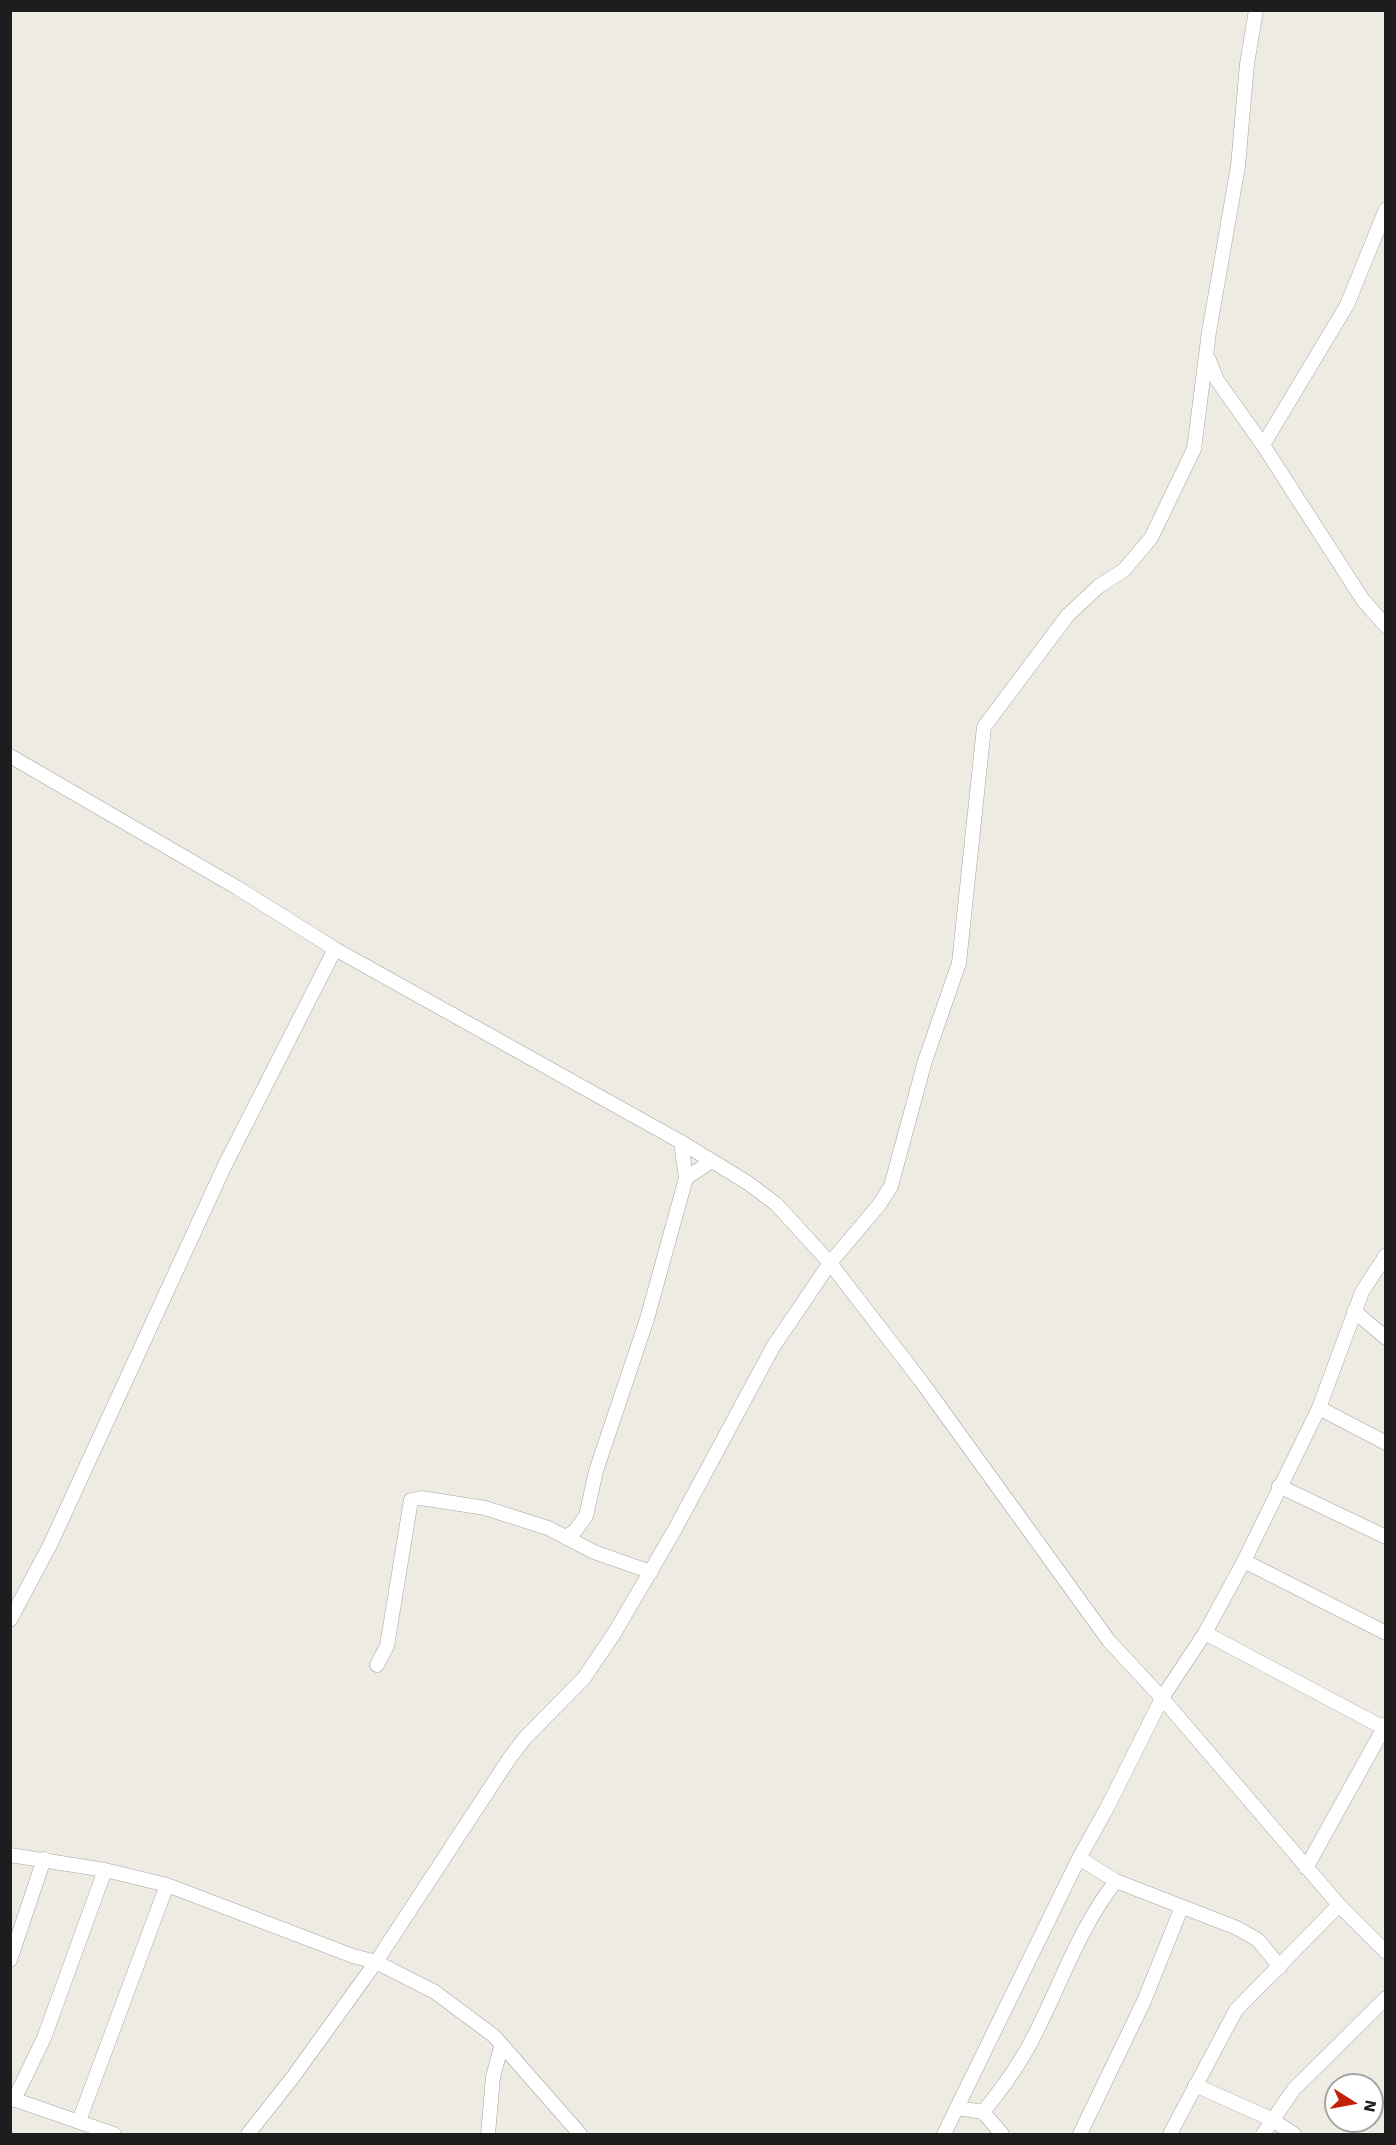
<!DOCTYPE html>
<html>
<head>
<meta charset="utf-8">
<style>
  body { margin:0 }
  #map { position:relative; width:1396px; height:2145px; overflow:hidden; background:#eeebe3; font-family:"Work Sans",sans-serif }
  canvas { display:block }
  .frame { position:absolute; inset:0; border:12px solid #1d1d1d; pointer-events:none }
  .north { position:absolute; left:1324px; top:2073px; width:60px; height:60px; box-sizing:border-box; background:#fff; border:2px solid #a5a5a5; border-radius:50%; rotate:101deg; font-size:16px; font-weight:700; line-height:24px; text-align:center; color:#1d1d1d }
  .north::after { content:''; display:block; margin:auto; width:21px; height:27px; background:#c12208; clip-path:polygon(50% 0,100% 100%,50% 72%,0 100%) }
</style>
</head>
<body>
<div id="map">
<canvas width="1396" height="2145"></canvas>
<div class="frame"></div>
<div class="north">N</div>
</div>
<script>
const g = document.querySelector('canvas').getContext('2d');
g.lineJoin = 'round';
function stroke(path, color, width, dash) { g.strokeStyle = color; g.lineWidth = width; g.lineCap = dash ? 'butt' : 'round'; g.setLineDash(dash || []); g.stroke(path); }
const minor = new Path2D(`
  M1209,360L1217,380L1263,445L1363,600L1386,626
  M1263,445L1347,305L1386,209
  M10,756L236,887L335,949L681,1142L748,1183L776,1204L830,1263L921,1381L1109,1641L1162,1698L1339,1905L1386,1952
  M681,1142L686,1178
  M1354,1311L1386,1338
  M1319,1408L1386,1443
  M1279,1486L1386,1537
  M565,1537L575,1531L586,1516L596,1471L647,1319L686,1178L712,1161
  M1244,1561L1386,1633
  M10,1620L50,1545L225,1165L335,949
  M1205,1633L1384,1728
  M377,1665L387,1646L411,1500L421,1498L485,1508L548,1528L594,1552L651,1572
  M10,1855L105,1870L167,1885L353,1956L376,1962L435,1992L494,2036L580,2134
  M1079,1858L1116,1881L1237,1928L1258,1940L1280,1967
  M1306,1868L1386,1724
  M10,1960L44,1859
  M1195,2085L1271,2119L1294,2134
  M10,2098L114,2134
  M14,2100L44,2038L105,1870
  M958,2108L983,2112L1002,2134
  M983,2112C1001,2090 1019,2065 1032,2040C1060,1987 1078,1929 1116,1881
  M79,2121L167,1885
  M248,2134L293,2077L376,1962L509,1759L525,1738L584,1678L615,1632L674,1531L773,1347L830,1263L879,1205L891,1186L925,1061L959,963L984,727L1068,615L1099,586L1124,570L1151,538L1194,449L1209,332L1238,166L1247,64L1256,10
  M488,2134L493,2077L501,2047
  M944,2134L1079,1858L1107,1808L1162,1698L1205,1633L1244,1561L1319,1408L1362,1292L1386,1255
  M1080,2134L1144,2001L1181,1909
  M1170,2134L1236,2010L1339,1905
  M1263,2134L1294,2089L1386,1998`);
stroke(minor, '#a4a4a4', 15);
stroke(minor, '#fff', 14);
</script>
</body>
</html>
